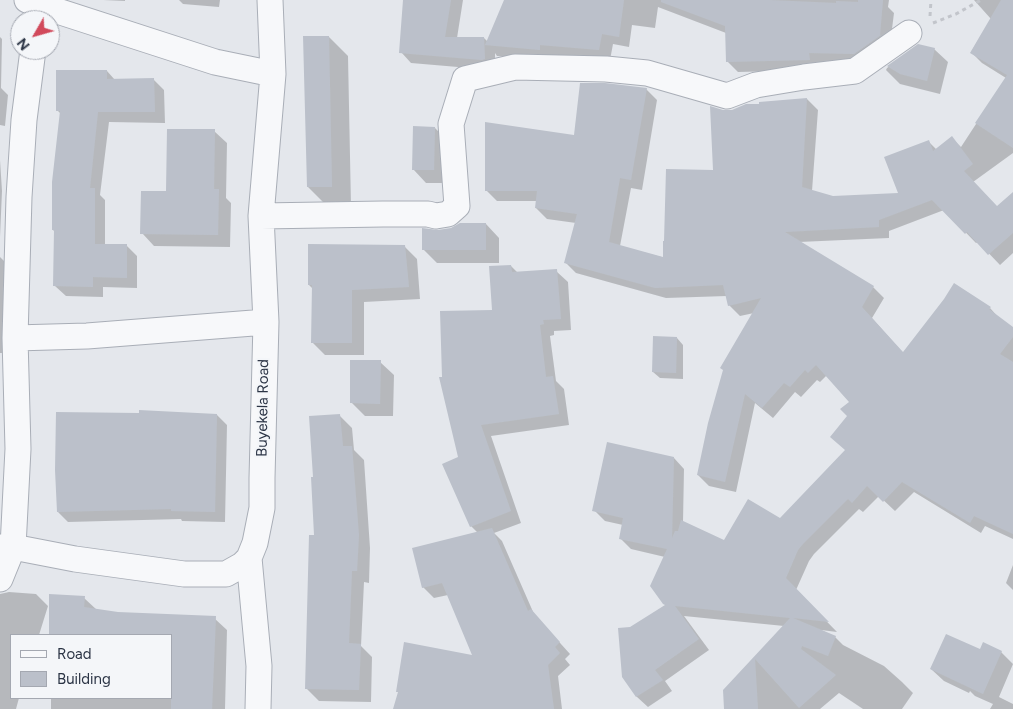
<!DOCTYPE html>
<html>
<head>
<meta charset="utf-8">
<style>
  body { margin:0 }
  #map { position:relative; width:1013px; height:709px; overflow:hidden; background:#e4e7ec; font-family:Figtree,sans-serif }
  canvas { display:block }
  .legend { position:absolute; left:10px; top:634px; width:162px; height:65px; box-sizing:border-box; background:#f4f6f9; border:1px solid #a4a8b1; margin:0; padding:6px 9px; list-style:none; font-size:15px; color:#2b3445 }
  .legend li { display:flex; align-items:center; gap:10px; height:25px }
  .legend b { width:25px; border:1px solid #a4a8b1 }
  .north { position:absolute; left:10px; top:10px; width:50px; height:50px; box-sizing:border-box; background:#f4f6f9; border:1px solid #a4a8b1; border-radius:50%; rotate:232deg; font-size:14px; font-weight:700; line-height:20px; text-align:center; color:#2b3445 }
  .north::after { content:''; display:block; margin:auto; width:18px; height:22px; background:#d1495b; clip-path:polygon(50% 0,100% 100%,50% 72%,0 100%) }
</style>
</head>
<body>
<div id="map">
<canvas width="1013" height="709"></canvas>
<ul class="legend">
<li><b style="height:6px;background:#f7f8fa"></b>Road</li>
<li><b style="height:14px;background:#bbc0ca"></b>Building</li>
</ul>
<div class="north">N</div>
</div>
<script>
const g = document.querySelector('canvas').getContext('2d');
g.lineJoin = 'round';
function fill(path, color) { g.fillStyle = color; g.fill(path, 'evenodd'); }
function stroke(path, color, width, dash) { g.strokeStyle = color; g.lineWidth = width; g.lineCap = dash ? 'butt' : 'round'; g.setLineDash(dash || []); g.stroke(path); }
function write(font, color, halo, rows, align = 'center') {
  g.font = font + ' Figtree,sans-serif'; g.lineWidth = 4.5; g.setLineDash([]); g.textBaseline = 'middle'; g.strokeStyle = halo; g.fillStyle = color; for (const [text, x, y, turn = 0] of rows) {
    g.save(); g.translate(x, y); g.rotate((+turn || 0) * Math.PI / 180); g.textAlign = isNaN(turn) ? turn : align; if (halo) g.strokeText(text, 0, 0); g.fillText(text, 0, 0); g.restore();
  }
}
fill(new Path2D(`
  M103,0H125V1Z
  M179,0H220L219,7L183,4Z
  M404,0H463L457,38H484L488,42L506,0H889L888,7L894,13L890,45L820,70L738,72L727,61L726,33L658,7L655,28L632,25L629,47L613,44L610,60H550L497,56L495,53V70H493L411,63L401,52Z
  M974,0H1013V153L973,182L997,208L1013,193V253L1000,265L978,242L976,243L944,210L889,231V238L799,242L873,287L884,298L872,318L903,353L990,308L999,318L1013,328V539L985,526L981,533L914,492L895,511L879,496L863,512L859,509L814,554L809,561L796,590L837,632L821,630L835,637L843,645L884,666L902,682L913,693L902,709H863L839,693L820,709H725L724,690L784,626L684,616L709,650L665,681L672,691L648,707L637,697L623,676L630,628L666,605L665,557L631,549L621,539L623,525L605,521L594,510L674,458L684,469L683,522L724,542L780,519L846,451L850,402L827,375L820,382L817,380L801,397L795,392L773,418L755,403L736,492L709,486L698,475L754,313L740,316L729,305L727,296L666,298L576,273L565,262L576,223L547,219L536,208L537,201H497L486,190L575,136L646,89L657,100L642,190L631,188L620,246L665,258L715,172L723,111H732L761,105V103L807,99L818,110L812,191L833,197L900,194L928,141L937,150L952,138L961,147L1006,78L982,63L971,52L991,19Z
  M0,37L2,39L1,88L8,95L5,126L0,125Z
  M329,37L348,56L351,206H327L308,187Z
  M918,45L934,49L948,62L940,94L900,84L886,70L887,68Z
  M107,71L115,80L153,79L164,90L165,123L109,122L100,195L105,200V245H126L137,256V288L103,287V297L66,296L55,286V232L53,230L61,114L57,110Z
  M435,128L448,141L447,183H426L413,169Z
  M214,131L227,143L226,198L231,203L230,247L154,246L142,233L167,192Z
  M0,160L2,191L0,237Z
  M486,224L499,238V263H437L423,249L438,231Z
  M405,247L417,259L420,299L364,302V355H325L312,342L313,289L309,285Z
  M0,257L8,265L7,353H0Z
  M511,266L518,273L556,271L568,282L571,330L554,331V335L550,336L556,381L564,389L569,425L491,436L521,523L494,533L502,541L534,614L570,654L565,659L570,665L558,676L562,709H394L399,693L397,691L474,656L448,595L434,598L423,587L478,533L471,526L460,457L444,378L494,311Z
  M677,338L683,345V379L660,378L653,372Z
  M380,362L394,375L393,416H365L351,402Z
  M217,415L227,425L225,522L182,521L181,519L68,522L58,512Z
  M339,415L352,428L354,450L364,460L370,548L369,583L364,582L361,646L372,657L371,702L319,701L306,688L315,536V478Z
  M1013,565V590L1006,583Z
  M9,592L36,594L48,606L39,635H11V698H19L16,709H0V594Z
  M51,595L84,598L97,610L118,614L214,618L227,630L225,709H51V698H171V635H51Z
  M980,651L1001,652L1013,664L999,697L1013,704V709H990L993,704L975,696L970,691L969,693L944,681L931,669Z`), '#0003');
fill(new Path2D(`
  M403,0H451L445,37H484L485,59L482,60L399,53Z
  M504,0H624L619,37L602,34L599,50L540,45V50L485,45Z
  M661,0H769L836,3V1L858,2V0H883L880,35H881L854,54L809,53L810,60L726,62L725,26L661,2Z
  M1001,0H1013V148L975,123L1007,75L970,53Z
  M303,36H329L332,187H307Z
  M918,44L935,48L927,81L900,74L887,66Z
  M56,70H107V79L154,78L155,112H98L90,188H95V244H127V278L93,277V287L53,286L54,230H52V182L60,111H56Z
  M580,83H605L647,88L631,180L620,178L609,242L663,257V241H664L666,169L713,170L710,106L723,110H732L746,104H759V102L807,98L802,187L833,196L898,193L884,157L929,140L933,151L952,136L973,164L964,171L997,206L1013,192V233L988,255L967,232L965,234L932,200L879,220V227L785,232L874,286L862,307L903,352L944,299L954,283L991,307L989,309L1013,327V337L1000,354L1013,362V534L974,516L970,523L902,482L883,502L867,486L852,503L848,499L803,544L798,550L786,578L829,622L793,618L836,636L828,656L802,646L801,649L836,675L799,708L755,659L758,709H724L723,690L790,618L675,606L699,639L655,670L663,680L636,697L622,677L618,628L630,627L665,605L663,604L650,586L667,549L619,539L623,518L592,511L607,442L674,457L672,538L675,531H678L681,520L724,540L748,499L780,518L845,450L830,437L847,416L840,409L849,402L816,365L808,373L805,370L790,387L784,383L762,408L745,394L725,482L697,475L708,423L723,370L720,368L761,298L728,306L723,285L655,288L564,263L577,214L535,208L537,191H485V122L574,135Z
  M413,126L435,127L434,170H412Z
  M167,129H215L214,189H219L218,235L140,234L141,191H166Z
  M460,223H486V250H422V228L438,230L451,228Z
  M308,244L405,245L409,287L352,290V343H311L312,285H308Z
  M511,265L512,272L557,269L561,319L543,320L544,324L540,325L546,377L553,376L559,414L481,425L511,511L470,527L442,464L458,457L439,377H442L440,311L492,310L489,266Z
  M653,336L677,337L676,373L652,372Z
  M350,360H381L380,404L350,403Z
  M139,410L217,414L215,512L171,511V509L57,512L55,470L56,412L139,413Z
  M340,414L343,446H352L359,535L357,571H352L349,643L361,644L359,690L305,689L309,535H314L311,477H313L309,416Z
  M492,528L528,611L531,609L560,642L555,647L560,653L548,665L554,709H393L398,692H396L404,642L472,655L442,583L422,588L412,548Z
  M49,594L85,596L84,607L118,612L216,616L212,709H171V635H49Z
  M946,634L980,649L983,642L1002,651L983,694L930,669Z`), '#bbc0ca');
const minor = new Path2D(`
  M27,0L39,5L215,62L273,74
  M261,216L383,214H428L436,216L448,214L457,206L451,124L465,79L515,67L606,69L647,73L727,96L756,85L804,77L855,71L909,33
  M15,338L87,336L266,322
  M0,547H13L75,559L184,574H226L242,565L249,558L255,543L262,508V478L266,322L261,216L273,74L270,0
  M249,558L259,666L258,709
  M0,579L13,547L18,449L15,338L19,197L24,120L33,50`);
stroke(minor, '#a9aeb7', 27);
stroke(new Path2D(`
  M930,16L931,0
  M933,23L956,14L981,0`), '#c2c5cb', 3, [4, 4]);
stroke(minor, '#f7f8fa', 25);
write('15px', '#2b3445', '#f4f6f9', [
  ["Buyekela Road",263,408,-89]
]);
</script>
</body>
</html>
